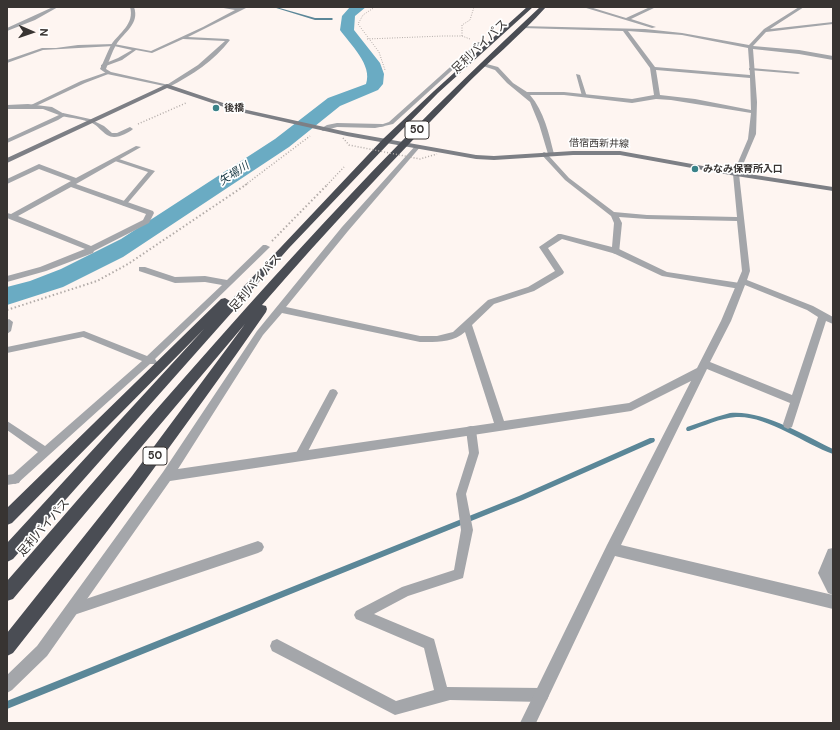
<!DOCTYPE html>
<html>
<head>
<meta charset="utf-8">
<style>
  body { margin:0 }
  #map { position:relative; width:840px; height:730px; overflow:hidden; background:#fef5f1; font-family:"DM Sans",sans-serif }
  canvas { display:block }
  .frame { position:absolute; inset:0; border:8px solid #383432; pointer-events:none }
  .north { position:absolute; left:12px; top:12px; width:40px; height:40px; -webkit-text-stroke:3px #fff; paint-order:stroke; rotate:92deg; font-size:11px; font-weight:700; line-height:16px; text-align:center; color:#383432 }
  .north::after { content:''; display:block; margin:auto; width:14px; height:18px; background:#383432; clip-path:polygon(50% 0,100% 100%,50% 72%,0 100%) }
</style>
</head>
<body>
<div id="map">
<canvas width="840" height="730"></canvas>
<div class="frame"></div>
<div class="north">N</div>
</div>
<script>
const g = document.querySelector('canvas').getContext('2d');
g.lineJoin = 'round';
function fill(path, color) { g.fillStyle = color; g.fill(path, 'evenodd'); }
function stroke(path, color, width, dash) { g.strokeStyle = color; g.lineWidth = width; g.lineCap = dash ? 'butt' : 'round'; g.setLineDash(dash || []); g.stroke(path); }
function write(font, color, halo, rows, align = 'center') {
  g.font = font + ' "DM Sans","Noto Sans JP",sans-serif'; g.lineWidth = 3.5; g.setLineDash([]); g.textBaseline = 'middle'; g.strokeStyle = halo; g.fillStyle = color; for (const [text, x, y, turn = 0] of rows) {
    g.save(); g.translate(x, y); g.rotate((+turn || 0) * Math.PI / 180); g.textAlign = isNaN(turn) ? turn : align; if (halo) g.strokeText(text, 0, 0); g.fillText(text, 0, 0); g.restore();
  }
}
fill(new Path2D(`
  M273,7H276L315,18H332L333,19L332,20H315Z
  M730,413C763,410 804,435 833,449V454C805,444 766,415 736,417C720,418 704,426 689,431H687L686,429L687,427L716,417Z
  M650,438H654L655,440L654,442L523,500L7,709V701L519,496Z`), '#5b8798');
fill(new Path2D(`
  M350,7H366L355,16L354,30L380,63L384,74L383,84L378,90L340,106L289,147L123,257L63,287L7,305V287L30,281L61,269L121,239L275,139L328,98L366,84C373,65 350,44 340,30L342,16Z`), '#6aabc3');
stroke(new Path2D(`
  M375,7L363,15L358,24L379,52L385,70
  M462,36V25L470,20L474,7
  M367,39L443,36H462L470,39`), '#b2aba8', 1, [1, 1.5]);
stroke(new Path2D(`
  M138,124L186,103
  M245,185L310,136
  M327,185L344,167`), '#b2aba8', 1.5, [1, 2]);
stroke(new Path2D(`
  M272,241L328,184
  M7,310L97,281L128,264L247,184`), '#b2aba8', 2, [1.5, 2.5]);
fill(new Path2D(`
  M218,7H248L188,37L228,39L230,40C214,61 192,75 169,87L165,86L198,65L225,41L183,39L152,53L136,50L122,60L103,67H101V65L118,58L132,50L114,46L43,50L7,63V60L42,48H56L78,45L114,44L151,51L203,27L235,10Z
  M478,42L491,44L489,45L481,44L393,124L380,127V125L389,122Z
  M751,68L798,72L800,73L798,74L749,70V68Z
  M107,72L111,73L85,83L36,106L31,105L81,81Z
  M576,74L580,75L587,97L582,96Z
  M63,113L90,119L104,126L112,133H117L130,127L133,129C127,134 115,140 107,135C101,131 98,126 92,123C82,119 72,118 61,116L60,115Z
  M115,159H119L155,171L126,205L124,206L121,204L122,203L148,172L115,161Z
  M263,245H266L270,247L155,359L157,362L156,364H150L19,482L15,484L11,482L10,479L11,476L38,452L7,430V421L45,446L142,361L83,337L7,353V347L84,331L147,356L222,285L205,282L175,283L139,271V267H145L175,277L205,276L227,280Z
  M613,249H619L667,272L740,283L744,286L740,289L662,276L613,253Z
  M9,319L13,322L11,331L7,334V320Z
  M333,389L336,390L338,393L304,459L300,460L296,459L295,456L296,453L330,390Z
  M471,426L475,427L476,430L479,453L466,494L473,530L463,578L408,596L374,614L434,639L447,687L542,688L547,690L549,695L547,700L542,702L450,700L395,715L272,651L270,646L272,641L277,639L396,701L434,690L424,648L356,619L354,615L356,611L402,587L454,570L461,530L456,494L469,453L466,430L467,427Z
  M258,541L262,543L264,547L262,551L258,553L71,616L67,614L65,610L67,606L71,604Z`), '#a4a6aa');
fill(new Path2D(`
  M53,7H58L35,20L7,31V28Z
  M130,7H134C140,24 124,32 116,45C112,52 109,61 106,69L111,72L169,85V87L107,74L100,69C104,61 107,53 111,45C119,33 135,24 130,7Z
  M583,7H590L626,18L650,7H656L631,19L656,27L652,28Z
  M799,7H804L770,29L833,22V24L766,32L753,46L799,50L833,56V60L799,54L753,49L757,102L756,134L739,174L750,271L747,280L813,306L833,317V324L826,321L792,427L788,429L784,427L783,424L790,403L707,369L621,545L833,595V609L615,556L536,723H520L607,545L691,381L631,411L170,481L47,656L12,690L7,693V675L37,646L163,472L257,331L342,227L416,145L421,146L348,231L286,307L420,336H437L453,332L488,300L528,287L555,271L539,247L558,234H561L612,247L614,223L611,216L565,180L541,154L544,152L548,154L539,124L530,102L507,83L495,70L480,65L483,63L498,67L513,83L527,92H564L632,99L654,95L650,68L623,31L522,28L520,26L645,29L682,33L749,45L764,29ZM628,31L682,35L748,48L750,75L655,67ZM656,70L750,78L751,110L695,99L660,95ZM530,95H564L632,103L656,99L671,100L751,113L748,139L733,174L737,217L647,215L614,212L569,178L549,156L554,154C549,134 544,111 530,95ZM619,217L647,219L737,221L742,271L721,321L697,368L629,403L504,421L472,325L494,304L534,291L563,274L564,272L548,248L562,239L616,254L619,253L622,223ZM745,285L807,310L818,317L792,395L710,362L731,321ZM282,313L420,342C435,342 453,343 465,332L494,423L178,469L263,335Z
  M28,104L52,107L66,115L58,120L7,143V139L59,115L43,109H7V105Z
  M337,123L382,124L385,126L375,128L337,127L323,131L320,129L327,125Z
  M136,146L141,147L76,184L153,211L154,213L149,223L94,251L93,253L46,271L7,282V276L40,267L85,249L7,218V213L11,214L71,181L39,169L7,184V179L39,164L76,178ZM71,187L146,214L143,220L91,246L18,216Z
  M15,474L19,475L21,479L19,483L7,485V475Z
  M833,548V595L828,593L818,573L828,549Z`), '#a4a6aa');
fill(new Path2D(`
  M167,84L238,108L347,132L476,155L494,156L573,151H620L736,172L833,187V191L736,176L620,155H573L494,160L476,159L347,136L236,111L167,88L7,163V158Z`), '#7d7f85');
fill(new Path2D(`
  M527,7H533L438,93L389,143L289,248L13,559L7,562V543L204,329L12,523L7,525V508L221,299L225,298L230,301L383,139L434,91Z
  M540,7H546C520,36 488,62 461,90C393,160 326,231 262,305L266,306L267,309L266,312C185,428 101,542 13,653L7,656V633L132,476L245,324L13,599L7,601V581C136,434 262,284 399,144C445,97 492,52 540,7Z`), '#4a4d54');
stroke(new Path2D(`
  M343,138L349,145L420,159L437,154`), '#b2aba8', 1.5, [1, 2]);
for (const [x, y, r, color] of [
  [216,108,4,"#3a8288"],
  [695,169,4,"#3a8288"]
]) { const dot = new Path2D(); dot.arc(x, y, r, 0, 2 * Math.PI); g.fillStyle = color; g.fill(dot); stroke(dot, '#fff', 1.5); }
write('bold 10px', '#383432', '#fff', [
  ["後橋",224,108],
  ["みなみ保育所入口",703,169]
], 'left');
write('10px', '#383432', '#fff', [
  ["借宿西新井線",599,144,1]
]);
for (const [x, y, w] of [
  [417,130,24],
  [155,456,24]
]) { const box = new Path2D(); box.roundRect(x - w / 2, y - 9, w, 18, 3); g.fillStyle = '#fff'; g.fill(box); stroke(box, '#383432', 1); }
write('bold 11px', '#383432', null, [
  ["50",417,130],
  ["50",155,456]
]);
write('italic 11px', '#173742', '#fff', [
  ["矢場川",234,174,-33]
]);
write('12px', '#383432', '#fff', [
  ["足利バイパス",480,47,-44],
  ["足利バイパス",256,283,-49],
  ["足利バイパス",44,528,-49]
]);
</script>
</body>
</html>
